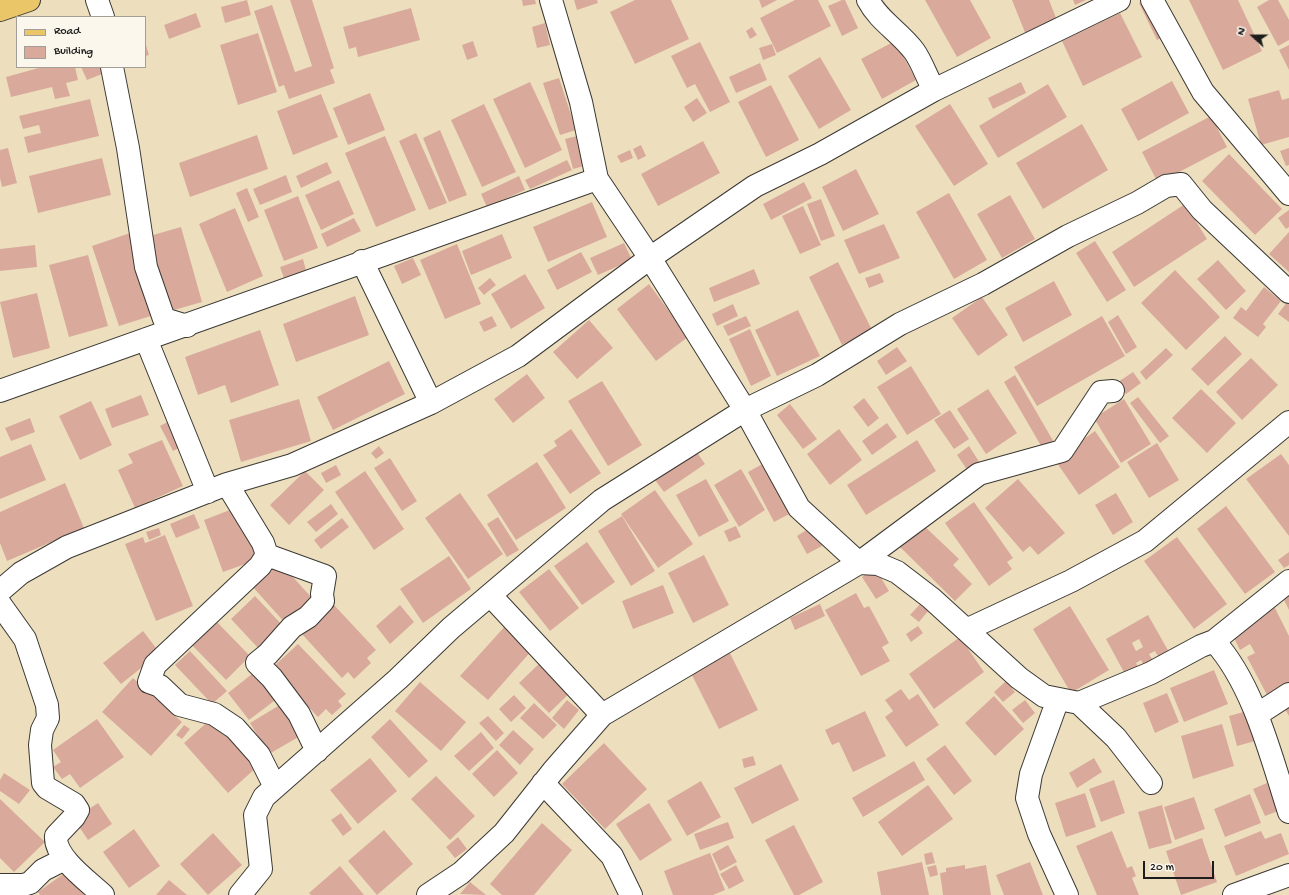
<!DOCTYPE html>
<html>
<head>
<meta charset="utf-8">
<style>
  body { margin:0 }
  #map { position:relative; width:1289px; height:895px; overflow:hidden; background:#eddfbe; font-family:"Gochi Hand",sans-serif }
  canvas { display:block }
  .legend { position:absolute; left:16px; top:16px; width:130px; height:52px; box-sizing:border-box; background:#fbf7ec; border:1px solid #a29f99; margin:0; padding:5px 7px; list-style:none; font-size:12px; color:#1c1c1c }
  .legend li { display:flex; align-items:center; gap:8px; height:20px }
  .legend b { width:20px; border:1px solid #a29f99 }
  .north { position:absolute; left:1233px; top:16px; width:40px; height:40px; -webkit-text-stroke:3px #fbf7ec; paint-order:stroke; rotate:291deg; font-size:11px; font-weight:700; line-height:16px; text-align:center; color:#1c1c1c }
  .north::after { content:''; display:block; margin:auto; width:14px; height:18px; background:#1c1c1c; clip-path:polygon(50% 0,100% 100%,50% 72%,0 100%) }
  .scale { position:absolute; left:1143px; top:861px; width:71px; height:18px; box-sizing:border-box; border:2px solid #1c1c1c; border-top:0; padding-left:5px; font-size:12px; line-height:14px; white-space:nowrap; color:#1c1c1c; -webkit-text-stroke:3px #fbf7ec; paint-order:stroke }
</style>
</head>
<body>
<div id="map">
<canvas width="1289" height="895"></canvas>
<ul class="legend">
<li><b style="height:5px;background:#eac669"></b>Road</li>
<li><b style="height:11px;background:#d9aa9b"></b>Building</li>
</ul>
<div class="north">N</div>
<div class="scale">20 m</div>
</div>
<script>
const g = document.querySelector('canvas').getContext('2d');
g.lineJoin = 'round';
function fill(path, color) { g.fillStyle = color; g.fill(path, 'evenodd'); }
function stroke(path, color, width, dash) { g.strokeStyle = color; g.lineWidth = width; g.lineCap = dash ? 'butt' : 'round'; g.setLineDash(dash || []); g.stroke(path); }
fill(new Path2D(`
  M247,0L251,15L225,23L221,7Z
  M290,0H312L334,68L330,70L335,83L289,99L284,85L279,87L254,11L272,5L295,72L312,66Z
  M522,0H535L536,4L523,6Z
  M574,0H597L598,3L577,10Z
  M635,0H671L689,39L635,64L610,12Z
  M759,0H777L762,8Z
  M795,0H818L831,26L777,53L760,18Z
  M842,0H845L858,28L842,36L828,6Z
  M925,0H970L991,38L957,57Z
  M1012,0H1049L1058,23L1026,35Z
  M1073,0H1086L1075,5Z
  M1144,0L1167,35L1157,40L1139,3Z
  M1189,0H1238L1262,51L1223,70Z
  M1269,0H1278L1289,20V40L1278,46L1257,7Z
  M411,8L420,40L358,57L356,47L349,49L343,27Z
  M196,13L201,27L169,39L164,25Z
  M1120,13L1142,57L1083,86L1062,41Z
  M545,23L550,45L537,48L532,27Z
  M752,27L757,35L750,39L746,31Z
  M258,33L277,92L238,105L220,45Z
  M473,41L478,56L467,60L462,45Z
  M895,41L916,80L882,99L861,59Z
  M145,42L149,55L145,56Z
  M700,42L730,102L710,112L695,84L687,88L671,56Z
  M772,44L776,55L763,60L759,48Z
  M1289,45V70L1279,50Z
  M820,57L851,110L819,129L788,76Z
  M760,63L767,80L736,93L729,77Z
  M42,67H75L78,80L66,83L70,96L55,99L52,87L11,97L6,77Z
  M81,67H104L107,72L87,80Z
  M559,78L576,130L560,135L543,83Z
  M1172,81L1189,113L1138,141L1121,109Z
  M530,82L562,150L525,168L493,99Z
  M1021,82L1026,93L993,109L988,98Z
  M1048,84L1067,117L998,158L979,126Z
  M771,85L799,140L766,157L738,102Z
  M1279,90L1282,100L1289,98V137L1261,145L1248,99Z
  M370,93L385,130L348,145L333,108Z
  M321,94L338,137L293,155L277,111Z
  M697,98L707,113L693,122L684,107Z
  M90,99L99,136L28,153L24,137L41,133L39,125L23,129L19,116Z
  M484,104L516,172L482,187L451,120Z
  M950,104L988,164L954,186L915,126Z
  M1211,116L1227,147L1158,183L1142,152Z
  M1082,124L1108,170L1043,209L1016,163Z
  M440,130L467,195L449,202L423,138Z
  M416,133L447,203L429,210L399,141Z
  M257,135L268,169L190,197L179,163Z
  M385,136L416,210L376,227L345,153Z
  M577,136L584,166L573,169L565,139Z
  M703,141L720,173L658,206L641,174Z
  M641,145L646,156L638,160L633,149Z
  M8,148L17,183L2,187L0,178V150Z
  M1289,148V165L1286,166L1280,151Z
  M630,150L633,158L621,163L617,156Z
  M1229,154L1282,209L1255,235L1202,181Z
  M102,158L111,195L38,213L29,176Z
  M567,160L572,170L530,189L525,180Z
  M327,162L332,173L301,188L296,176Z
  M856,169L879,214L843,231L822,187Z
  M286,175L292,192L260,205L253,189Z
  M519,176L525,190L487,207L481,194Z
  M339,180L354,214L321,230L305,195Z
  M804,182L812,198L771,220L763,204Z
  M247,188L259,217L248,222L236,193Z
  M949,193L987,260L954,279L916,212Z
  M1010,195L1035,239L1002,258L977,214Z
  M298,196L318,248L284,261L264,210Z
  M821,199L835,236L821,241L807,204Z
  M592,202L607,237L548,262L533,227Z
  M1185,204L1207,239L1134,287L1112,252Z
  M803,206L821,245L800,254L782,216Z
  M235,208L263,276L227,292L199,224Z
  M1289,210V227L1286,229L1278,218Z
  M354,218L361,231L327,247L321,234Z
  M884,224L900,258L859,274L844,240Z
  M181,227L202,302L167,312L146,237Z
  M1289,232V272L1269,254Z
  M130,233L157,314L119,326L92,246Z
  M502,234L512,258L471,275L462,251Z
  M1095,241L1126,290L1107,302L1076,253Z
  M624,243L632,260L598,275L590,258Z
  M457,244L481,304L445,319L420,260Z
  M35,245L37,267L0,271V249Z
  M581,252L592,272L557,290L547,270Z
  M88,255L108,326L69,337L49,265Z
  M413,258L421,275L402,284L394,266Z
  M303,259L307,274L285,281L280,267Z
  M1218,260L1246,291L1226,310L1197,279Z
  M838,262L872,330L842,345L809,277Z
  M754,269L760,284L714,302L709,288Z
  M1175,270L1220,317L1186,350L1141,303Z
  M880,273L884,282L869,288L865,278Z
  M525,274L545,308L511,329L491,294Z
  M490,278L496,285L484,295L478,288Z
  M1054,281L1072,315L1023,342L1005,308Z
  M649,284L688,337L656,361L617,309Z
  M1264,287L1281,301L1263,324L1266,327L1258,337L1233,318L1241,307L1246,311Z
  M37,293L50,348L13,358L0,302Z
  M355,296L369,335L296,362L283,324Z
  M982,297L1008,335L978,356L952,318Z
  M1288,301L1289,302V322L1278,314Z
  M733,304L738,316L717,326L712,314Z
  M798,310L820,356L777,376L755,330Z
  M1118,315L1137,347L1126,354L1108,322Z
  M492,316L497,326L484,332L479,322Z
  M746,316L751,326L728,336L723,326Z
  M1102,316L1125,356L1037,406L1014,367Z
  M589,320L613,348L577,379L553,352Z
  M750,329L771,376L751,386L729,339Z
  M260,330L279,385L231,403L225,385L198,395L185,357Z
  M1225,336L1242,354L1208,386L1191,369Z
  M897,347L907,361L886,375L877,361Z
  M1166,348L1173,355L1146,380L1140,372Z
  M1251,358L1278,385L1242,420L1216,392Z
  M389,361L405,394L333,430L317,397Z
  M911,366L941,414L907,435L877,387Z
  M1133,372L1141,383L1126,394L1118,382Z
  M527,374L545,398L513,423L494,399Z
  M1015,375L1055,444L1044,451L1004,382Z
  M602,381L642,445L608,466L568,401Z
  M988,389L1017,433L986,454L957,409Z
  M1201,389L1236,423L1207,453L1172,418Z
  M141,395L149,415L112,428L105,409Z
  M1138,397L1169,436L1160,443L1130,403Z
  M864,398L879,418L868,427L853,407Z
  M299,399L311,441L241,462L229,420Z
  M1124,399L1151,444L1121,463L1094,418Z
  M91,401L112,445L80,460L59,416Z
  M790,404L817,439L803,449L777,415Z
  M950,410L969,439L954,449L934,420Z
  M30,418L35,432L11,441L5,428Z
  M173,419L186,444L173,451L160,426Z
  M887,423L897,437L872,455L862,441Z
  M571,429L601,473L570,494L543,455L557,446L554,441Z
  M839,429L862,460L830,485L807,454Z
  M1095,431L1120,467L1079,495L1055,460Z
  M162,440L183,486L135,508L118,470L133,463L128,454Z
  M917,440L936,471L866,515L847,485Z
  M1157,443L1179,480L1149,498L1127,462Z
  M31,444L46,480L0,499V457Z
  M379,446L384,453L376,459L371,453Z
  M969,446L980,463L968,471L957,455Z
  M696,451L705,464L664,492L655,480Z
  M1281,454L1289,465V536L1246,479Z
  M390,458L417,501L402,511L374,468Z
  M537,462L566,508L516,540L487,495Z
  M766,462L793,512L774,522L748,472Z
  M336,465L341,475L326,483L321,473Z
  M741,469L765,510L739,527L714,485Z
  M305,471L324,490L289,525L270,505Z
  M365,471L404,529L374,550L335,492Z
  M706,479L729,521L699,537L676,495Z
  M1018,479L1065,533L1038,555L1030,546L1023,552L985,508Z
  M65,483L84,528L7,561L0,543V512Z
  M655,490L693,544L658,568L621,514Z
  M460,493L503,554L468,579L425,518Z
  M1116,493L1133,522L1113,535L1095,505Z
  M974,502L1013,558L1007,562L1012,569L989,586L945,523Z
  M331,504L338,514L316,532L307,522Z
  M240,506L259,559L223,572L204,520Z
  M1226,506L1275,572L1245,594L1197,529Z
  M194,514L200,528L176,538L170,524Z
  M622,516L655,571L631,586L598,531Z
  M498,517L519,550L507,557L487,524Z
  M342,518L349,527L321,549L314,540Z
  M920,522L959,559L953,565L972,584L955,601L898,545Z
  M736,526L741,537L729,542L724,531Z
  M811,527L822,546L807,554L797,536Z
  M159,528L161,535L149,540L146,532Z
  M165,535L193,606L156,621L125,544L143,537L145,543Z
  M1177,537L1227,604L1194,629L1144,561Z
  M587,542L615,582L582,605L554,566Z
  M1289,552V565L1284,568L1278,560Z
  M704,555L729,605L693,623L668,573Z
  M449,556L471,589L423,623L400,589Z
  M278,561L314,600L287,625L251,585Z
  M875,568L889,591L876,599L862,577Z
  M549,569L579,608L550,631L519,592Z
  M663,585L674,613L633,629L622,601Z
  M1289,587V610L1280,592Z
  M856,593L864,608L869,606L889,643L882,647L890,661L861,676L825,610Z
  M255,596L283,626L259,649L231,619Z
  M921,603L929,610L919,622L910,615Z
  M820,604L825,616L795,630L790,618Z
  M1273,604L1289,636V684L1267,695L1247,657L1255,653L1250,644L1240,650L1230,630Z
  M334,605L376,650L367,658L371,663L354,679L348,672L342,678L302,634Z
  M400,605L414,622L390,644L376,626Z
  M1070,606L1109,670L1071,693L1033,629Z
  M1148,615L1169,652L1159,658L1155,651L1149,654L1153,661L1144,666L1141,660L1136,663L1139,669L1126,676L1106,639ZM1139,639L1143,647L1136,651L1132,643Z
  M215,620L250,656L226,680L191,644Z
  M507,624L534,648L488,700L460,676Z
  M918,626L923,633L911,642L906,634Z
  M143,631L160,653L121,684L103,663Z
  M960,637L984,672L934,709L909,674Z
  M298,644L346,694L338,701L342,706L332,715L326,709L318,717L272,668Z
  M190,651L227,691L212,704L175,665Z
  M729,651L758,710L719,729L690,671Z
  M544,659L574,689L549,713L519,683Z
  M257,670L278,698L249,720L228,693Z
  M1214,670L1228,704L1184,722L1170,688Z
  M133,678L182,722L151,756L102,712Z
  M1006,681L1015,692L1003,702L994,692Z
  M420,682L466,722L441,751L395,711Z
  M901,689L909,700L918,694L939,725L906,747L885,717L893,711L885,700Z
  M1167,693L1179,722L1155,733L1143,703Z
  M514,695L526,708L511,722L499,709Z
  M994,696L1024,729L995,756L965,723Z
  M1289,697V716L1281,702Z
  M567,700L579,710L564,729L552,718Z
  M1025,700L1035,713L1023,723L1012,710Z
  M283,703L302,735L269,754L250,723Z
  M534,703L557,725L543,739L520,718Z
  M865,711L886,756L853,772L839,742L832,745L825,730Z
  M1247,711L1255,741L1237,746L1229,716Z
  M488,716L504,733L496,741L479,723Z
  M213,717L257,767L228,793L184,743Z
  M97,719L124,757L80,788L70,774L62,779L53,767L61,762L53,750Z
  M390,719L428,761L409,778L371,737Z
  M1222,724L1234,766L1193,779L1181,736Z
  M184,725L190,729L182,739L176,735Z
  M513,730L534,749L520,765L499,745Z
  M481,732L494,748L469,771L454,756Z
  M604,743L647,789L605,829L562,784Z
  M945,745L972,781L954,795L926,759Z
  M497,750L518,773L494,797L472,774Z
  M753,756L756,765L744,768L742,759Z
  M370,758L397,791L358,824L330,790Z
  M1094,758L1102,772L1077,788L1069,773Z
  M914,761L925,780L863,817L852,798Z
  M781,764L799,800L752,824L734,788Z
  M4,773L30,790L19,804L0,791V780Z
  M436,776L475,816L450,840L411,799Z
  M1114,780L1125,813L1101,822L1089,789Z
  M701,781L721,817L687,836L667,801Z
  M1267,783L1278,811L1265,816L1253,789Z
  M928,785L953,819L902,856L878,822Z
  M1085,793L1096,827L1066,837L1055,803Z
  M1250,794L1261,823L1225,837L1214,809Z
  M1194,797L1205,829L1175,840L1164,807Z
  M0,799L45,842L14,872L0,858Z
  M98,803L112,824L88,840L74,819Z
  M649,803L672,840L640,861L616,824Z
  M1162,805L1172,843L1149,849L1138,812Z
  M341,813L352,829L343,836L331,820Z
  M728,822L734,838L700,850L694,834Z
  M542,823L572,850L534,895H502L490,884Z
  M794,825L823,882L799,895H794L765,840Z
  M134,829L160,866L129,888L103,852Z
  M384,830L413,864L377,895L348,861Z
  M1112,831L1127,868L1132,866L1136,876L1132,878L1139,895H1097L1076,846Z
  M1261,831L1265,839L1281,833L1289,854L1236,876L1224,846Z
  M213,833L242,865L208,895L180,864Z
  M458,837L467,849L455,858L446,847Z
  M1202,838L1217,882L1181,895L1166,851Z
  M728,845L737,862L720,871L712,854Z
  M932,852L935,863L926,865L924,854Z
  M710,853L725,890L713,895H673L664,871Z
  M922,862L929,895H881L877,872Z
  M1030,862L1043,895H1004L996,875Z
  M736,865L744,881L729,889L720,874Z
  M936,865L938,875L930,877L927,867Z
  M965,865V869L986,865L991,895H943L940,873L946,872V868Z
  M340,866L364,895H311L309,893Z
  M69,870L86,895H40L38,892Z
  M169,880L187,895H156Z
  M470,882L486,895L460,894Z`), '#d9aa9b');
const minor = new Path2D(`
  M97,0L103,17
  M551,0L581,102L597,179L650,258L745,410L799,508L859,563L878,564L897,572L931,598L1019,678L1044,696L1079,703L1151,673L1201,646L1214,641L1289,581
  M868,0C879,21 900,32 914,51C922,62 927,78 934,90
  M1152,0L1203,92L1289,194
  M112,67L128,148L146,267L164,319L187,326
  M362,261L431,403
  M146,339L208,492
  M0,391L597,179
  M227,484L263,543L267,555L325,576L322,594L323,601L308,617L292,627L268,654L257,663L272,678L299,714L317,751
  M267,555L260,566L155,665L149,682L160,686L180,705L214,714L235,728L259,755L275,787
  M0,591L21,573L67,547L227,484L292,465L431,403L518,356L650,258L755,186L820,154L934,90L1119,0
  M491,596L602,715
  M0,604L25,639L47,705L48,718L42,730L40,745L43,783L47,788L74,804L78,810L74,817L56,836C54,857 88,881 103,895
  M966,630L1071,581L1145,541L1289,422
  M1214,641C1254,685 1271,757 1289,812
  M1058,699L1031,774L1027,798L1039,834L1067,895
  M1079,703L1116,738L1151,783
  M1258,714L1289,694
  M543,783L612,856L631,895
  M0,885H23L30,883L43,870L65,859
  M240,895L261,869L255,815L264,797L398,679L451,628L602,500L745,410L817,375L900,324L983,284L1068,236L1137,203L1166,186L1181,184L1202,210L1289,292
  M428,895L461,873L504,833L553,771L602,715L859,563L979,474L1062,451L1101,392L1113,391
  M1234,895L1289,875`);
const major = new Path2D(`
  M0,10L29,0`);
stroke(minor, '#3b3934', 24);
stroke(major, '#3b3934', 24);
stroke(minor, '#fff', 22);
stroke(major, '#eac669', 22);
</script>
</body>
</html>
